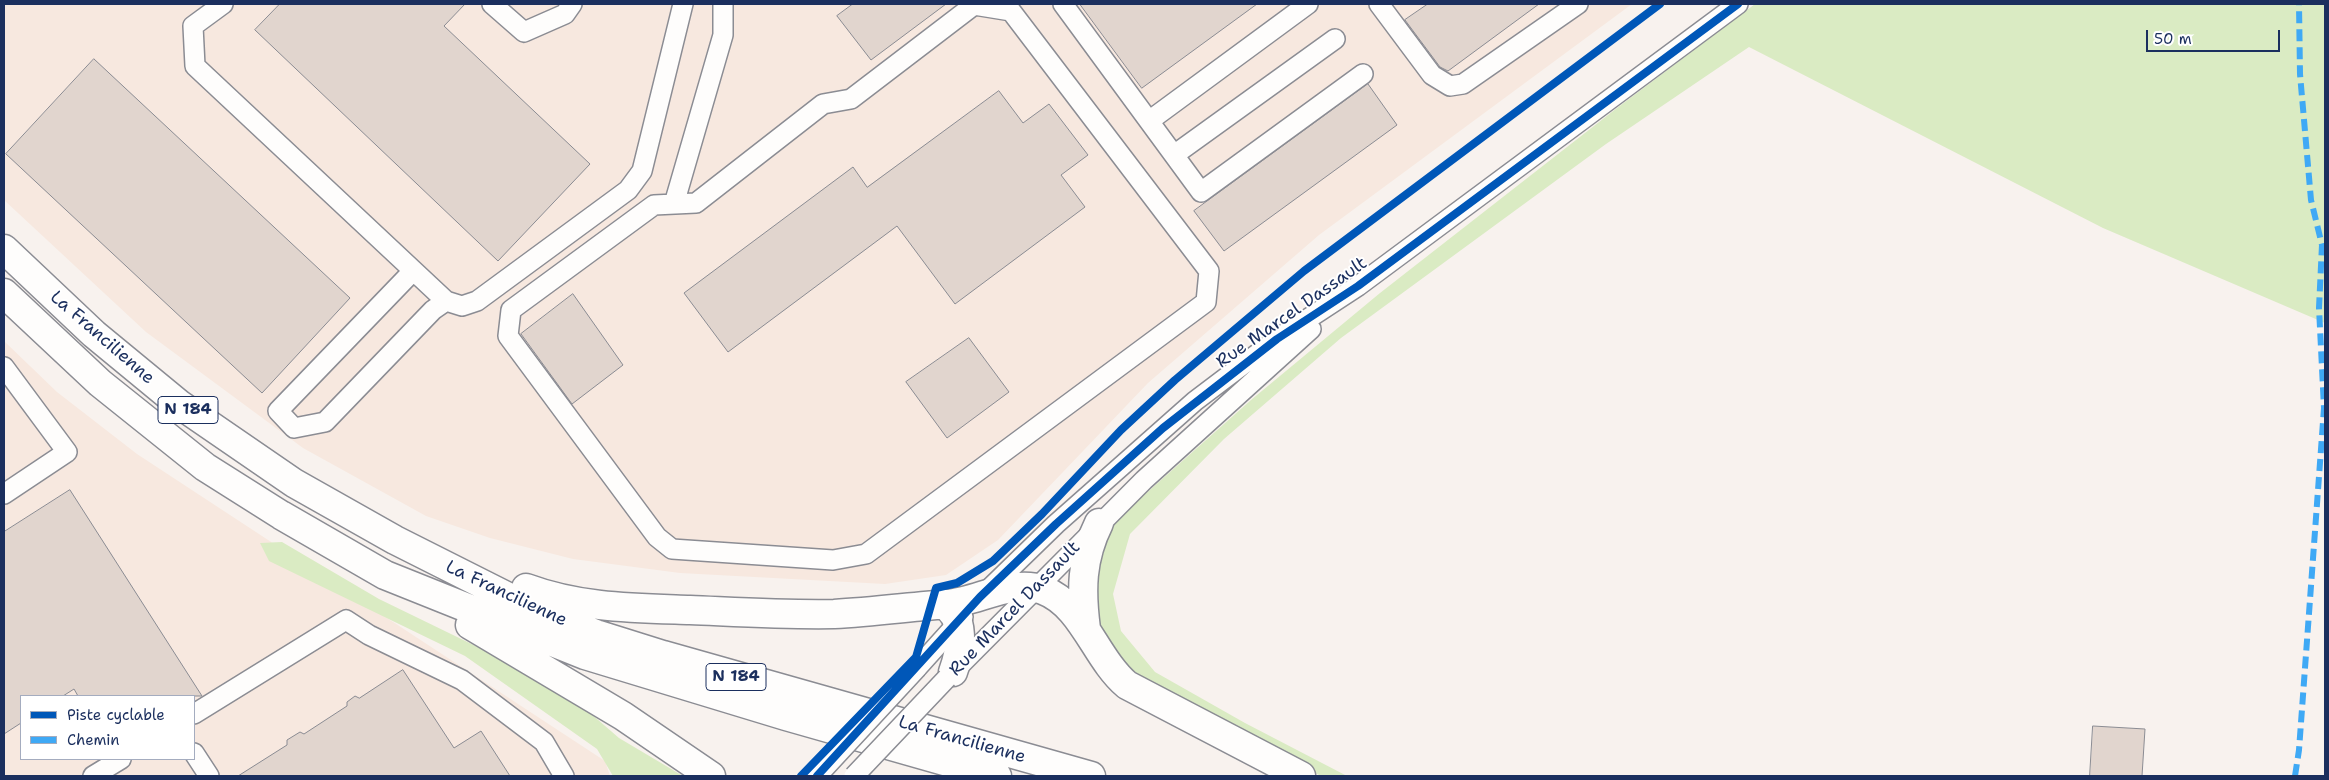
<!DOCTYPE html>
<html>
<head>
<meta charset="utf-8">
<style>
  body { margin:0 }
  #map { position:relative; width:2329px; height:780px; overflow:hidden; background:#f8f2ee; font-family:"Shantell Sans",sans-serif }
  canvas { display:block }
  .frame { position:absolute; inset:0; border:5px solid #1b2f5e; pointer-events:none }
  .legend { position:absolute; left:20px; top:695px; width:175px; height:65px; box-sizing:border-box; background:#fff; border:1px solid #a4acbf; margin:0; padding:6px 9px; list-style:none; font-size:15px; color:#1b2f5e }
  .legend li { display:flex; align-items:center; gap:10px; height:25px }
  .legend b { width:25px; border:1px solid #a4acbf }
  .scale { position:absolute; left:2146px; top:30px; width:134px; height:22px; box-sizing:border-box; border:2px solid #1b2f5e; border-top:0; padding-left:6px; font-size:15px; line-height:18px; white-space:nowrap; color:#1b2f5e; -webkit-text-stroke:4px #fff; paint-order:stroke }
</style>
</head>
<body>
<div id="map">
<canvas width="2329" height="780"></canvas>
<div class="frame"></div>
<ul class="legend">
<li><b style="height:6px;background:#0057b8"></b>Piste cyclable</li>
<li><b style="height:6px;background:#3fa9f5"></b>Chemin</li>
</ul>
<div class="scale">50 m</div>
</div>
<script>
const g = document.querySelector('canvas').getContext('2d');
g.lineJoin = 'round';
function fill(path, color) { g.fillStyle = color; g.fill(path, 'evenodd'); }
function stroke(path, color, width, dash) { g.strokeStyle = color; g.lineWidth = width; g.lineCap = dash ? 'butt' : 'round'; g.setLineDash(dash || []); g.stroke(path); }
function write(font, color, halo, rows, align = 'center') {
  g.font = font + ' "Shantell Sans",sans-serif'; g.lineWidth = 4; g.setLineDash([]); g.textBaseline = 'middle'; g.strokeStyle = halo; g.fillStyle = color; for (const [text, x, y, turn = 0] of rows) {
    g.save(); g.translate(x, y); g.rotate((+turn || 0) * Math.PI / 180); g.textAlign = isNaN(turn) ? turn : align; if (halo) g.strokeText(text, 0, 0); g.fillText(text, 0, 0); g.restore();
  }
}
fill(new Path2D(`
  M4,4H1632L1319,235L1148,383L998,540L946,575L885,584L680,573L573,559L490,538L426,516L303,448L146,332L4,200Z
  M4,341L57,392L137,454L605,761L610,776H4ZM21,696H194V759H21Z`), '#f7e8df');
fill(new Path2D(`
  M1755,4H2325V323L2103,228L1749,47L1606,144L1341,338L1224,439L1130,534L1113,594L1121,631L1155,672L1245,723L1347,776H1321L1154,691L1118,665L1098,638L1090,581L1105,536L1125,512L1251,400L1380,293L1617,108Z
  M282,542L379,599L560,687L619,738L683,776H613L597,749L465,656L269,561L260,543Z`), '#daebc3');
const building = new Path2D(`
  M280,4H465L444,26L590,164L498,261L255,30Z
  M853,4H946L871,60L837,16Z
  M1080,4H1257L1142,88Z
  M1428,4H1539L1448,71L1440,67L1405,20Z
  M94,59L350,298L262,393L6,154Z
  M1368,84L1397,125L1224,251L1194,211Z
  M999,91L1023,123L1049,104L1088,155L1061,175L1085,207L955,304L897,226L728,352L684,293L853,167L867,187Z
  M573,294L623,365L572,404L521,334Z
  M969,338L1009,392L947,438L906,382Z
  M70,490L202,696H78L74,689L63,696H21V723L4,734V532Z
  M403,670L454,748L481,731L510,776H238L287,745V740L300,732L304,734L347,706V702L355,696L359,698Z
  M2093,726L2145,729L2142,776H2090Z`);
fill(building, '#e1d5ce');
stroke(building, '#8b8c93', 1);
const minor = new Path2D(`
  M223,4L193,26L195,66L446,301L462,306L477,301L628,190L642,171L683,4
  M492,4L524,32L565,14L572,4
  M1063,4L1201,192L1363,74
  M1379,4L1432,75L1450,86L1463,84L1578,4
  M974,5L1011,11L1209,271L1206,302L866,554L833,560L672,549L657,537L508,336L511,310L654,205L696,203L823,104L851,99Z
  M1149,121L1308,4
  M1174,155L1335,39
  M674,204L723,35V4
  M413,271L278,411L294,428L325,422L433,310L446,301
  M4,367L67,452L4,494
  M985,593L1056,524L1195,401L1277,339L1358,286L1738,4
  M917,668L963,617
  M955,670L1144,480L1311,329
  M194,714L346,620L369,635L462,680L544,742L564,776
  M194,753L209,776
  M93,776L121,759`);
const highway = new Path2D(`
  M4,249L94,334L179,404L294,483L395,540L532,609L596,634L663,655L1091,776
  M4,293L100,383L205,467L281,515L385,575L585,655L786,716L997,776
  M526,588C580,608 633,608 690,610C738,612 786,615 834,614C872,612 909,607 947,604C977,602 1013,578 1043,590C1083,605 1095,658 1127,685L1301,776
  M942,604C967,616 961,650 953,672
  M470,625L623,716L711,776
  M1086,629C1081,591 1081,559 1099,523`);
stroke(minor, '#8b8c93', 22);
stroke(highway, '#8b8c93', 31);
stroke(minor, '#fefdfc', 19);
stroke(highway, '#fefdfc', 28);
const minorBridge = new Path2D(`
  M817,776L917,668
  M854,776L947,678`);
stroke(minorBridge, '#8b8c93', 22, []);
stroke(minorBridge, '#fefdfc', 19);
stroke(new Path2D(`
  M2295,776L2299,750L2324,408L2319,308L2322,245L2311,200L2300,74L2299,4`), '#3fa9f5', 6, [12, 6]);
stroke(new Path2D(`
  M801,776L916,657L936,588L957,583L993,561L1042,514L1121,430L1175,380L1304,271L1660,4
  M817,776L980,597L1056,524L1163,428L1277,339L1358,286L1738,4`), '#0057b8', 8);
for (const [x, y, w] of [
  [188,410,60],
  [736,677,60]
]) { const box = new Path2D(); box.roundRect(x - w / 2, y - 13.5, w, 27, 4); g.fillStyle = '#fff'; g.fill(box); stroke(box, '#1b2f5e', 1); }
write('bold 16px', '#1b2f5e', null, [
  ["N 184",188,410],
  ["N 184",736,677]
]);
write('18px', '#1b2f5e', '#fff', [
  ["Rue Marcel Dassault",1292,313,-35],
  ["La Francilienne",102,338,41],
  ["La Francilienne",506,594,25],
  ["Rue Marcel Dassault",1015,609,-46],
  ["La Francilienne",962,740,16]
]);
</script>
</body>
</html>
